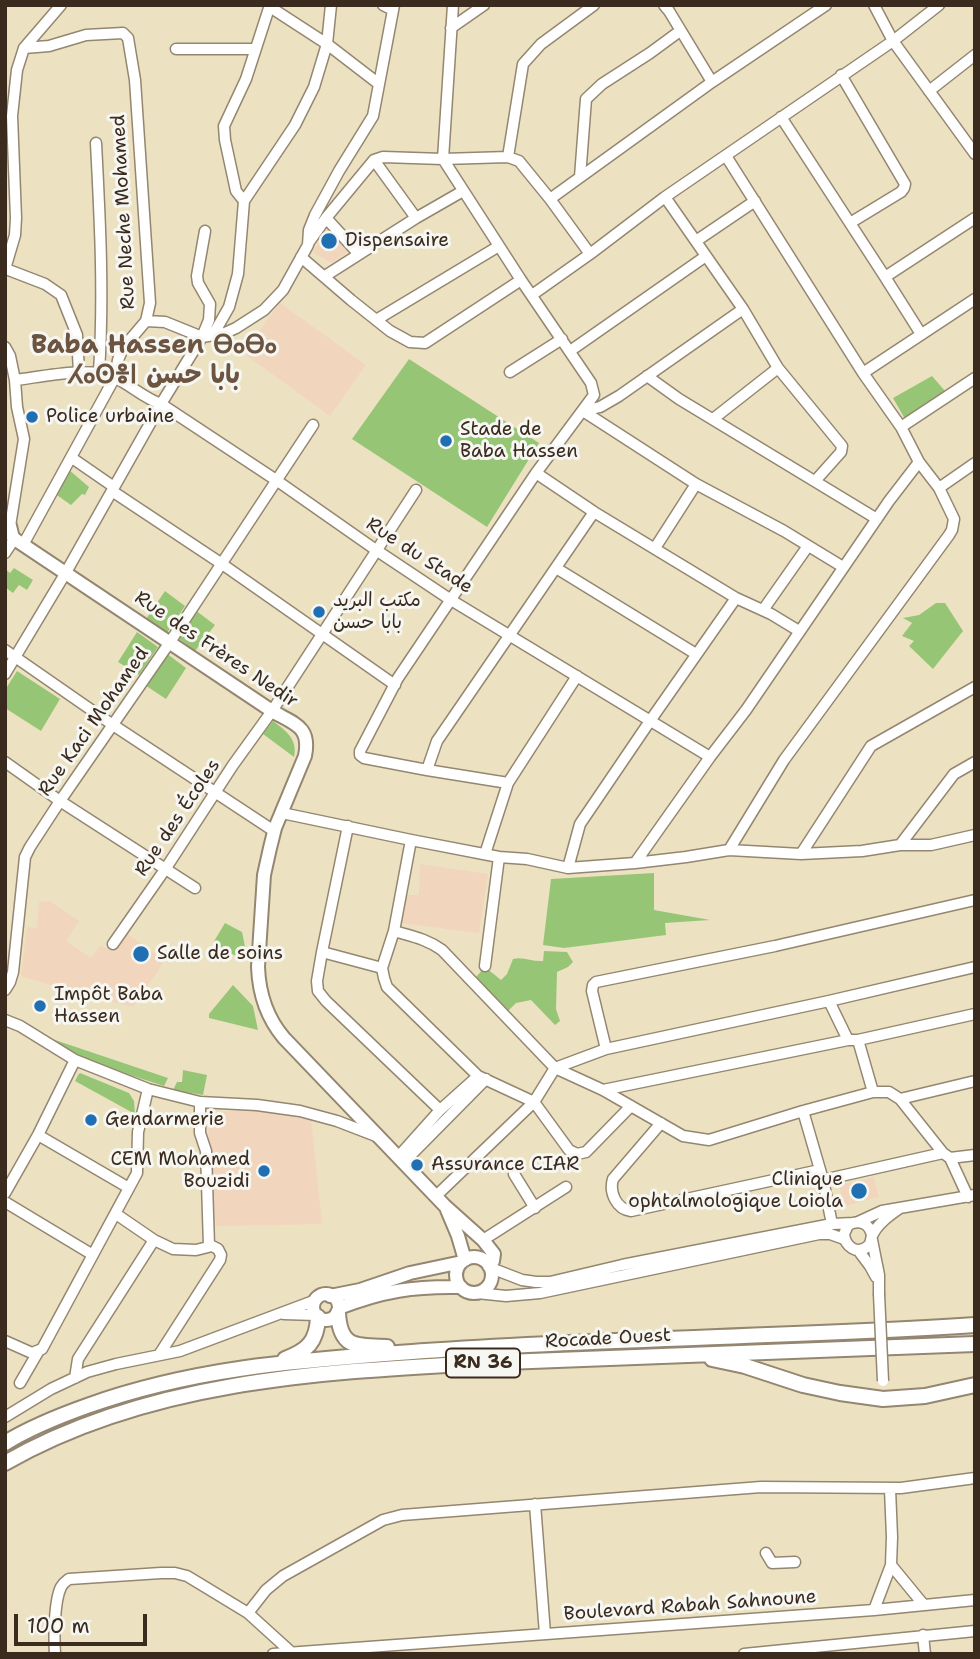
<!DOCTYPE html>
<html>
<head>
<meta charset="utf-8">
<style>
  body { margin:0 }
  #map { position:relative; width:980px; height:1659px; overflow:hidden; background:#ece2c2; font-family:"Shantell Sans",sans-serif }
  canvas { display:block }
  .frame { position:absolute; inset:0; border:7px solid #3b2a1e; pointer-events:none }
  .scale { position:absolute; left:14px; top:1614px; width:133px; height:32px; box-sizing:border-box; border:4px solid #3b2a1e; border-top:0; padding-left:9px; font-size:21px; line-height:24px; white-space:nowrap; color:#3b2a1e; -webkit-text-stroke:5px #f6f6f2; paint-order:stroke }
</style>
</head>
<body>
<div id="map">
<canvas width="980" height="1659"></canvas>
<div class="frame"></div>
<div class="scale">100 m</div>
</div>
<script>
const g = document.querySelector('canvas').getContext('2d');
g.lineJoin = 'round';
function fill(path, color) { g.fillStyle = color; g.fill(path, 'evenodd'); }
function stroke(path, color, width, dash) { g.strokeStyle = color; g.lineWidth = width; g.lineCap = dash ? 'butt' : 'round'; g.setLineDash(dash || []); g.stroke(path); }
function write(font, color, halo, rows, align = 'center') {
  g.font = font + ' "Shantell Sans","Playpen Sans Arabic","Noto Sans Tifinagh",sans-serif'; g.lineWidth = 6; g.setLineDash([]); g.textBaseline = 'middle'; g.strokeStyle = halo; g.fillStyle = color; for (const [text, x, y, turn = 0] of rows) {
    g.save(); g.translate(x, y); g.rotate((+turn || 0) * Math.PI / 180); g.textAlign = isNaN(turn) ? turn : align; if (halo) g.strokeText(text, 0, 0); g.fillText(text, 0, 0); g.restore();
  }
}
fill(new Path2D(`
  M327,230L348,252L331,263L313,252Z
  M280,303L366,365L330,416L243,353Z
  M420,864L488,874L479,933L400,923L405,895H419Z
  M50,901L79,921L66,941L91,958L101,945L113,952L115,945L125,932L164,960L156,974L133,1007L70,991L21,976L27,927L37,928L39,902Z
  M245,1110H277L311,1118L322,1224L216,1226L207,1113Z
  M874,1177L879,1197L844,1206L839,1185Z`), '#f1d5bc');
fill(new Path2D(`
  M409,359L539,443L487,527L352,439Z
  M932,376L945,391L905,419L893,398Z
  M68,469L89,487L85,495L82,494L71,505L54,493Z
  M14,568L33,580L27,590L19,585L13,593L5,587V569L10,573Z
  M165,591L185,606L167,633L146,619Z
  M936,603H945L963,631L933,669L909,646L914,641L902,636L912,623L903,618L919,615Z
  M195,610L215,625L195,651L177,637Z
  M137,632L158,647L139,675L118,662Z
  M166,653L186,668L166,699L145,685Z
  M17,671L60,699L41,731L5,708V690Z
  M273,721C286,731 298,739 294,757L263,734Z
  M654,873V910L710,920L665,923L666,935L564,948L543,945L551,879Z
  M225,923L242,932L247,956L243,960L213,943Z
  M544,951L567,952L573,962L568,967L557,972L556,1009L560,1021L555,1025L531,1000L516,1003L508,1011C498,997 486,991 476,977L485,967L501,980L507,974L513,959C523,956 532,962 543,961Z
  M233,985L253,1006L258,1030L209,1018V1014Z
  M52,1039L168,1078L164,1086C141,1079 119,1071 96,1063C81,1058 64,1052 52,1042Z
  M183,1070L207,1075L203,1095L173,1090L177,1082H182Z
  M80,1073L129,1093L134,1101L135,1114L75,1081L78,1075Z`), '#96c675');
const minor = new Path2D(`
  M383,5L393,10
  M664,5L669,11L712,82
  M874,5L893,41L975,154
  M270,7L327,44L379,84
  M451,28L484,5
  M176,49H255
  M841,75L905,184L904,188L901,192L850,223
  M929,91L975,55
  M781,117L885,277
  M96,143C100,220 104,295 99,372
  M726,156L863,373L901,427L919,462L939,488L954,519L952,530L949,535L784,760L729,850
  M508,157L523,64L541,44L594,5
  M374,160L416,218
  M580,177L586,99L602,84L650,53L680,31
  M665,197L743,309L778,368L842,446L841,452L816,480
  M550,199L712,82L826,5
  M244,201L295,125L314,87L327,44L331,5
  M326,218L359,254
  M696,241L755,201
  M309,242L326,218L374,160L383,157L443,159L453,5
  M301,257L351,300L390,331L410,342L425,343L521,280
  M5,269L15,235L16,218L12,116L17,70L24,48L61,5
  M6,269L45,284L61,295L77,335L79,373
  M325,276L416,218L463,191
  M532,295L590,254L665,197L893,41L939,5
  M376,320L499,246
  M146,321L165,322L202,337
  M921,334L885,277L975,218
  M213,335L229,307L238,274L244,201L236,191L225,140L224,126L246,79L270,5
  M202,337L225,333L236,328L264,310L283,290L308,245L309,230L315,215L339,171L373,116L394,5
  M5,347L10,356L15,380L17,407L24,439L10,526
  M570,351L706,256
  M510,372L562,339
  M863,373L975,299
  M647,376L679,399L877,519
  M15,380C41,377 89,366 113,377C130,384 143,398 161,404L276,480L376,550L451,600L710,757
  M583,411L696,484L784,531L843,567
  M583,411L600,407L619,396L743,309
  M713,419L778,368
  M901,427L975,378
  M72,458L114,487
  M536,473L594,512L736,598L771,614L799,631
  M939,488L975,463
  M112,491L222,564L395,685
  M24,543L115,377L118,360L123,348L146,321L150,303L135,80L128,38L123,33L86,35L49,46L24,48
  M655,548L696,484
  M5,553L15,538
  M556,568L696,654
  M763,610L808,546
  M5,650L113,725L274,831
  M5,674L65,574L161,404L202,337L209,320L210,304L198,283L197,276L205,231
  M5,762L60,801L195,888
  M427,770L437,741L594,512
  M508,783L427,770L364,758L360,755V751L398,678L536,473L594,395L591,383L521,280L443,159L508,157L519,161L550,199L590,254
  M282,813L411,840L499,857L527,859L568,868L635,863L686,857L729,850L801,854L862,851L900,845H931L975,835
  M348,826L322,952L317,981L318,991L326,1001L440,1110
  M411,840L394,931L382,968L384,978L387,987L478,1076L534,1102L436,1196
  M900,845L954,774L975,762
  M485,854L508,783L577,676
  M801,854L871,746L975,687
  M635,863L710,757L746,710L889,501L919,462
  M568,868L580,824L650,721L736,598
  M394,931C411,936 427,939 442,950L555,1068L606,1049L829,1001L975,967
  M113,944L166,868L233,765L272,711L416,490
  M322,952L382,968
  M485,966L499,857
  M5,990L10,982L13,972L25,857L30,847L60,801L170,642L313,425
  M829,1001L848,1040
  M5,1020L20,1026L75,1060L148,1089L200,1102L257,1105L300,1111L337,1121L376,1136
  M858,1040L873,1092
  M606,1049L592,991L593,985L596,982L775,946L975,900
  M603,1090L848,1040H858L975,1014
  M900,1099L975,1081
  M200,1102V1133L206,1151L209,1246
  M631,1106L586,1152L577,1154L569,1150L534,1102L555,1068L603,1090L683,1136L709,1140L803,1111L873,1092H889L900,1099L943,1153L950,1158L968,1197
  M803,1111L823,1180L832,1224
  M661,1123L613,1179C609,1192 616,1209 631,1211L820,1170
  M38,1135L129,1188
  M398,1157L440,1110L478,1076
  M950,1158L975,1155
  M403,1163L486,1079
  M514,1174L535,1208
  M823,1180L943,1153
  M5,1193L38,1135L75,1060
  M5,1202L93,1255
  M858,1222L882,1211L975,1195
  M872,1236C870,1223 859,1219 848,1225L844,1234C845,1246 857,1256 868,1246C872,1242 870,1241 872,1236C877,1224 890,1215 900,1208
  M154,1240L173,1249L196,1250L212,1246L218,1249L221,1255L220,1260L159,1355
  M483,1240L566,1187
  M872,1240L879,1275V1294
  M858,1250L870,1266L876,1277
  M491,1268L522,1280L536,1282H550L622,1265L832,1224L853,1223
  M477,1293L506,1296L540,1293L819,1234H830L844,1239
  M284,1314L316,1315
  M5,1341L32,1353L42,1349L137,1173L138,1132L148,1089
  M75,1378L78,1359L154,1240L116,1214
  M20,1383L38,1352
  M5,1417L51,1389L87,1372L116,1364L180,1351L316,1300
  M535,1504L545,1634
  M766,1553L772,1563L795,1562
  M891,1565L923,1604
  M874,1610L891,1565L892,1537L890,1489
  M248,1613L266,1590L283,1576L383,1520L402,1515L761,1487L901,1488L975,1478
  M923,1635L925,1654
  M55,1654C54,1638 54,1601 61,1587C64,1582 65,1582 69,1579L161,1573H175L187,1576L197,1582L248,1613L291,1652
  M273,1654L874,1610L975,1600
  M744,1654L975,1631`);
const major = new Path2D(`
  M5,519L10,526L13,538L272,711C294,724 311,726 305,756L275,828L270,848L264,875L258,967C259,993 267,1018 284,1038L445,1206L483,1240L494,1254L493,1261L489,1266
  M447,1210L458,1236L465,1260
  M456 1275a18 18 0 1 1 36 0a18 18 0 1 1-36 0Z
  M313 1307a13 13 0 1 1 26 0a13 13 0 1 1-26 0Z
  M330,1296L360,1290L410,1273L462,1262
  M339,1308C382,1291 414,1286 461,1287`);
const highway = new Path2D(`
  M338,1313C340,1349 357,1346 387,1347
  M285,1359C307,1351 317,1342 318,1317
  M712,1359L745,1366L803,1385L840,1393L883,1399L925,1396L975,1385
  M5,1443C31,1427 59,1416 87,1406C198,1366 308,1360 425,1351C608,1338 792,1337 975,1325
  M5,1463C148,1381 318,1372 479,1363L975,1344`);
stroke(minor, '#948670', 13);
stroke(major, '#948670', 16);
stroke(highway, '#948670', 18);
stroke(minor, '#fff', 10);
stroke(major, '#fff', 12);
stroke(highway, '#fff', 14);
const minorBridge = new Path2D(`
  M879,1294L883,1381`);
stroke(minorBridge, '#948670', 13, []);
stroke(minorBridge, '#fff', 10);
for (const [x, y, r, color] of [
  [329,241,9,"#1f6fb2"],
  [32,417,7,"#1f6fb2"],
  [446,441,7,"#1f6fb2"],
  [319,612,7,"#1f6fb2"],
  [141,954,9,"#1f6fb2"],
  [40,1006,7,"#1f6fb2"],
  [91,1120,7,"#1f6fb2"],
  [417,1165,7,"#1f6fb2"],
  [264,1171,7,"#1f6fb2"],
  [859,1191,9,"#1f6fb2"]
]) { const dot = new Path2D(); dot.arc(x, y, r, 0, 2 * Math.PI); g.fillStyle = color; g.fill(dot); stroke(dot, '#f6f6f2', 2.5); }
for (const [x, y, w] of [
  [483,1363,74]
]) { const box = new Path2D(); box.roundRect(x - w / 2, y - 14.5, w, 29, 5); g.fillStyle = '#f6f6f2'; g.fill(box); stroke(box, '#3b2a1e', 2); }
write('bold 18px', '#3b2a1e', null, [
  ["RN 36",483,1363]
]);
write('19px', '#3b2a1e', '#f6f6f2', [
  ["Rue Neche Mohamed",124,212,-93],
  ["Rue du Stade",419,556,33],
  ["Rue des Frères Nedir",216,650,34],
  ["Rue Kaci Mohamed",94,722,-55],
  ["Rue des Écoles",178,818,-56],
  ["Rocade Ouest",608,1339,-3],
  ["Boulevard Rabah Sahnoune",690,1606,-4]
]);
write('19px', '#3b2a1e', '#f6f6f2', [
  ["Dispensaire",345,241],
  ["Police urbaine",46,417],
  ["Stade de",460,430],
  ["Baba Hassen",460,452],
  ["مكتب البريد",333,601],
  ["بابا حسن",333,623],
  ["Salle de soins",157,954],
  ["Impôt Baba",54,995],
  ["Hassen",54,1017],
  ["Gendarmerie",105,1120],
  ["CEM Mohamed",250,1160,"right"],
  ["Bouzidi",250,1182,"right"],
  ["Assurance CIAR",431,1165],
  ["Clinique",843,1180,"right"],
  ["ophtalmologique Loiola",843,1202,"right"]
], 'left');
write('bold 26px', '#6c5441', '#f6f6f2', [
  ["Baba Hassen ⴱⴰⴱⴰ",154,346],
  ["ⵃⴰⵙⴻⵏ بابا حسن",154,376]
]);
</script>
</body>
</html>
